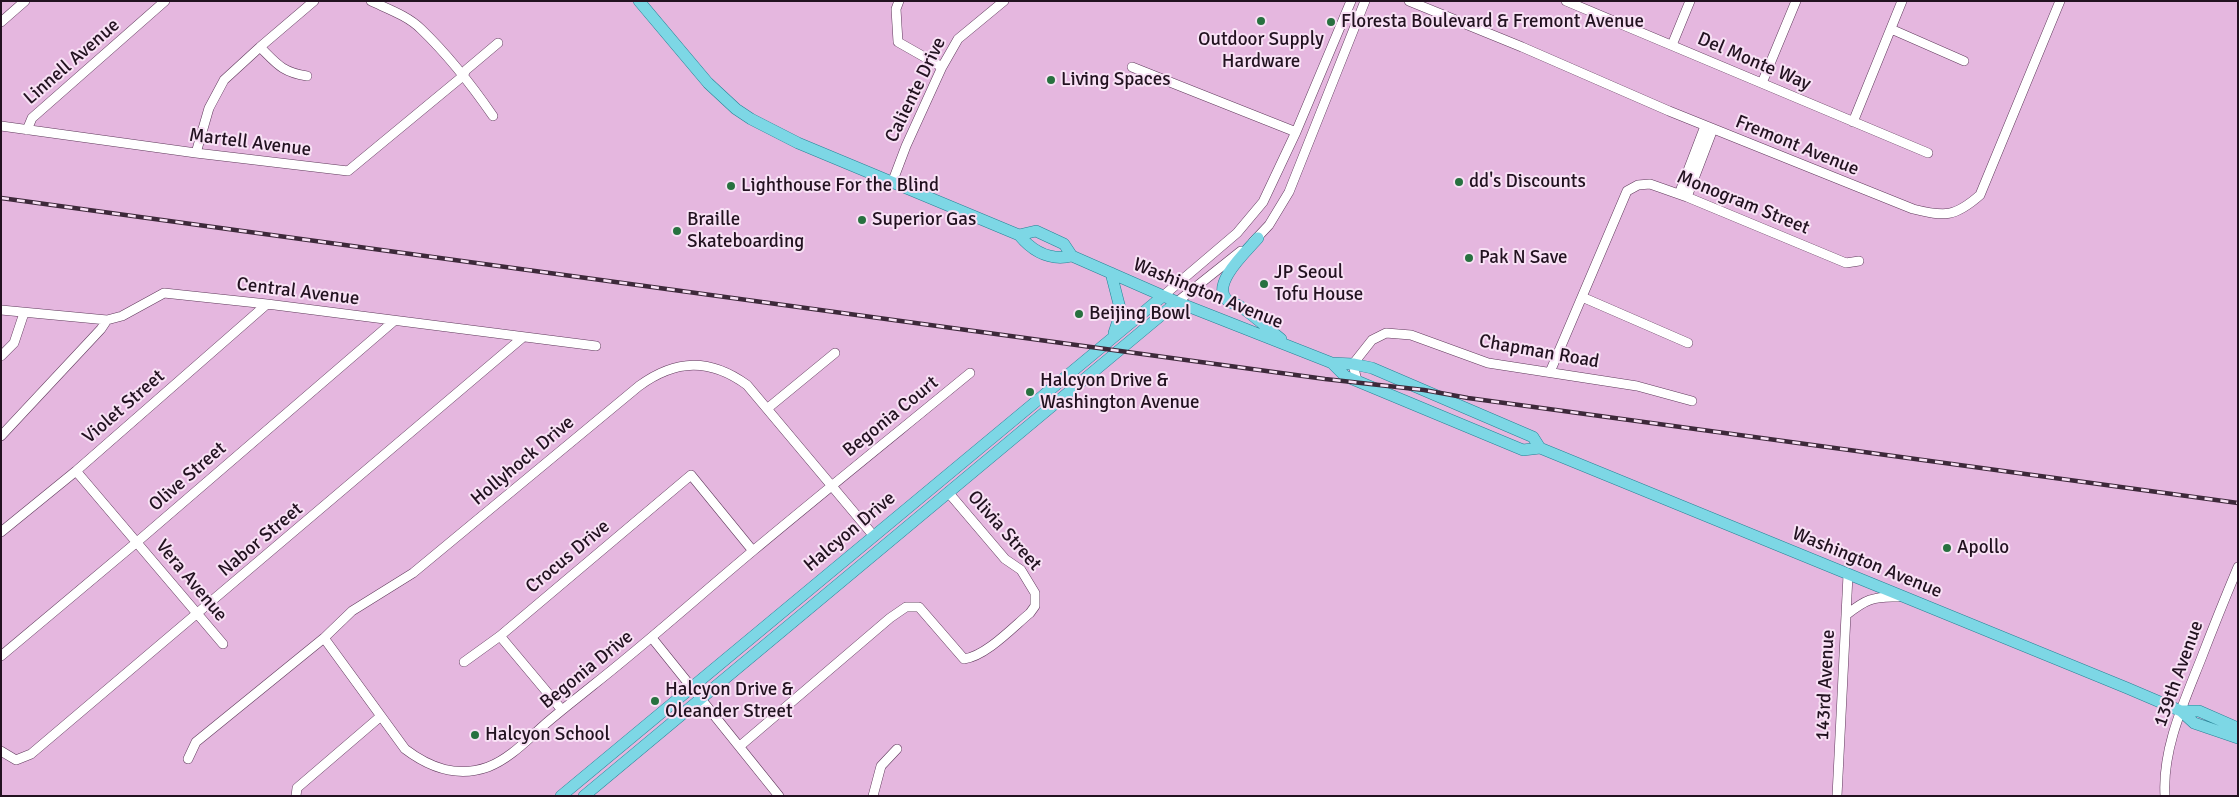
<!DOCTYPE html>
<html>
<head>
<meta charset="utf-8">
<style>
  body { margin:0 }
  #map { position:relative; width:2239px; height:797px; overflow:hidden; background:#e5b7df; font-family:Signika,sans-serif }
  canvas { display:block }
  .frame { position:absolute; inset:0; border:2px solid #221220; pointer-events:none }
</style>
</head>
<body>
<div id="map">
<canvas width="2239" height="797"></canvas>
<div class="frame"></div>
</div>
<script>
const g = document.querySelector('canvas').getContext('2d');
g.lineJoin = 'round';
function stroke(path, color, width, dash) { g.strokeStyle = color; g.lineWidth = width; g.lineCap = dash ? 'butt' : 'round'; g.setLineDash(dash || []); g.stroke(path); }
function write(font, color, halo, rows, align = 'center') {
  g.font = font + ' Signika,sans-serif'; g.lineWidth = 4; g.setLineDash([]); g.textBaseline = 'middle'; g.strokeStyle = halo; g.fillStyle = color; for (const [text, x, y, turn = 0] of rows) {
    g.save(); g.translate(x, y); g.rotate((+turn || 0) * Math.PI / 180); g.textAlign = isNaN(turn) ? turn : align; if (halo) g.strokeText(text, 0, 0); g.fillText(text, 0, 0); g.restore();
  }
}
const minor = new Path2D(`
  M371,1C388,9 408,16 421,29C447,54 473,87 493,116
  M899,1L896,9L898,42L942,67
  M1409,1L1522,47L1669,111L1913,209C1945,217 1955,217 1980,195L2060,1
  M1566,1L1928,153
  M1,22L25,1
  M1891,29L1964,61
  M1672,45L1690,1
  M260,47C277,64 282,72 307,76
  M1132,67L1296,132
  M1762,83L1796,1
  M1853,122L1902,1
  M1,126L196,153L348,171L463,76L466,70L498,43
  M27,130L32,118L165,1
  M196,153L209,108L224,80L260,47L314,1
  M892,183L906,146L942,67L958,39L1004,1
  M1679,194L1705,126
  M1687,197L1713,129
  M1253,242L1269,225L1289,192L1365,1
  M1163,296L1237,233L1263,202L1296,132L1351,1
  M1582,297L1688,343
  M1177,302L1241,251
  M1,310L107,320L122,316L164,293L267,304L596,346
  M1,356L14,343L24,313
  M1550,372L1627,191L1638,185L1650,184L1687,197L1846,263L1859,261
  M1357,381L1353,364L1372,340L1386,333L1411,335L1488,363L1637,386L1692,401
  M768,408L835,353
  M1,436L101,329L107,320
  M76,471L223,644
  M1,532L76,471L267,304
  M1846,615C1865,600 1873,596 1898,597
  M500,636L562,710
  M324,638L405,749C430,768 457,778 488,767C509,759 526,741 543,726C559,712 576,699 592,686C648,642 700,595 754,550C826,490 898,432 970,373
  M652,638L779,796
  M1,656L137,542L394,321
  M464,662L500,636L691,475L753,551
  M740,746L890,618L906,607H919L964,659C986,656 1012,628 1030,613L1035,606V593L1021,570L1005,559L948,492
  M1,751L16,760L31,754L522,338
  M188,759L196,742L324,638L352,611L413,573L639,386C676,359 710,358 747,385L873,535
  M296,796L297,788L381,716
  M873,796L881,766L897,749
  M1837,796L1848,575
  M2165,796C2162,749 2184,702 2201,659C2213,628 2225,598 2238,567`);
const major = new Path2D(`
  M639,1L708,83L736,109L751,119L798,143L1019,235C1033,252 1050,261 1072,256
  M1019,235L1036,231L1064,244L1072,256L1177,302L1332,363L1353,364L1372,368L1533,437L1540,448
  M1258,238C1248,250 1210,284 1227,300C1230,303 1237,304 1241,307C1255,316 1268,329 1281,339
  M1111,273L1121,312L1114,333
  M1332,363L1345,376L1523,450L1540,448L2127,688L2181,711L2194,723L2238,738
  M2181,711H2199L2238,728
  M561,796L1163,296
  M584,796L1177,302`);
stroke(minor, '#5f395b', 10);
stroke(major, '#258194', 12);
stroke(minor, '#fff', 9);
stroke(major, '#7dd7e5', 11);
const rail = new Path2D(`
  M1,198L1325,379L1424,390L1468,398L2238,503`);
stroke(rail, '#3d293a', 4.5);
stroke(rail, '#f8e1f5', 2.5, [8]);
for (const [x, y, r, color] of [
  [1261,21,5,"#27713f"],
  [1331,22,5,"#27713f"],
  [1051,80,5,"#27713f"],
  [1459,182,5,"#27713f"],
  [731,186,5,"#27713f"],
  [862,220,5,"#27713f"],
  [677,231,5,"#27713f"],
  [1469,258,5,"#27713f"],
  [1264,284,5,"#27713f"],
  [1079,314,5,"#27713f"],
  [1030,392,5,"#27713f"],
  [1947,548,5,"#27713f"],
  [655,701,5,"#27713f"],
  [475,735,5,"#27713f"]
]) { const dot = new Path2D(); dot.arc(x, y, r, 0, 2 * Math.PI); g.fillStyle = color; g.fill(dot); stroke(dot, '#f8e1f5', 2); }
write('19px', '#221220', '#f8e1f5', [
  ["Floresta Boulevard & Fremont Avenue",1341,22],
  ["Outdoor Supply",1261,40,"center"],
  ["Hardware",1261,62,"center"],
  ["Living Spaces",1061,80],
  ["dd's Discounts",1469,182],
  ["Lighthouse For the Blind",741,186],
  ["Braille",687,220],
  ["Skateboarding",687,242],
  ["Superior Gas",872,220],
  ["Pak N Save",1479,258],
  ["JP Seoul",1274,273],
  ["Tofu House",1274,295],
  ["Beijing Bowl",1089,314],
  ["Halcyon Drive &",1040,381],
  ["Washington Avenue",1040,403],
  ["Apollo",1957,548],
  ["Halcyon Drive &",665,690],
  ["Oleander Street",665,712],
  ["Halcyon School",485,735]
], 'left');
write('19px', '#221220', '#f8e1f5', [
  ["Linnell Avenue",72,62,-41],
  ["Del Monte Way",1754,62,23],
  ["Caliente Drive",916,90,-64],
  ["Martell Avenue",250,143,7],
  ["Fremont Avenue",1797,146,22],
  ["Monogram Street",1743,203,22],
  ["Central Avenue",298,292,7],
  ["Washington Avenue",1208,294,22],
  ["Chapman Road",1539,352,10],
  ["Violet Street",124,407,-41],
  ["Begonia Court",891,417,-39],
  ["Hollyhock Drive",523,461,-40],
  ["Olive Street",188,477,-41],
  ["Olivia Street",1004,531,48],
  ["Halcyon Drive",850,532,-40],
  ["Nabor Street",261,540,-40],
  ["Crocus Drive",568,557,-40],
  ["Washington Avenue",1867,563,22],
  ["Vera Avenue",191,581,50],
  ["Begonia Drive",587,670,-39],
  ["139th Avenue",2179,674,-70],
  ["143rd Avenue",1826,685,-87]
]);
</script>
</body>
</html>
